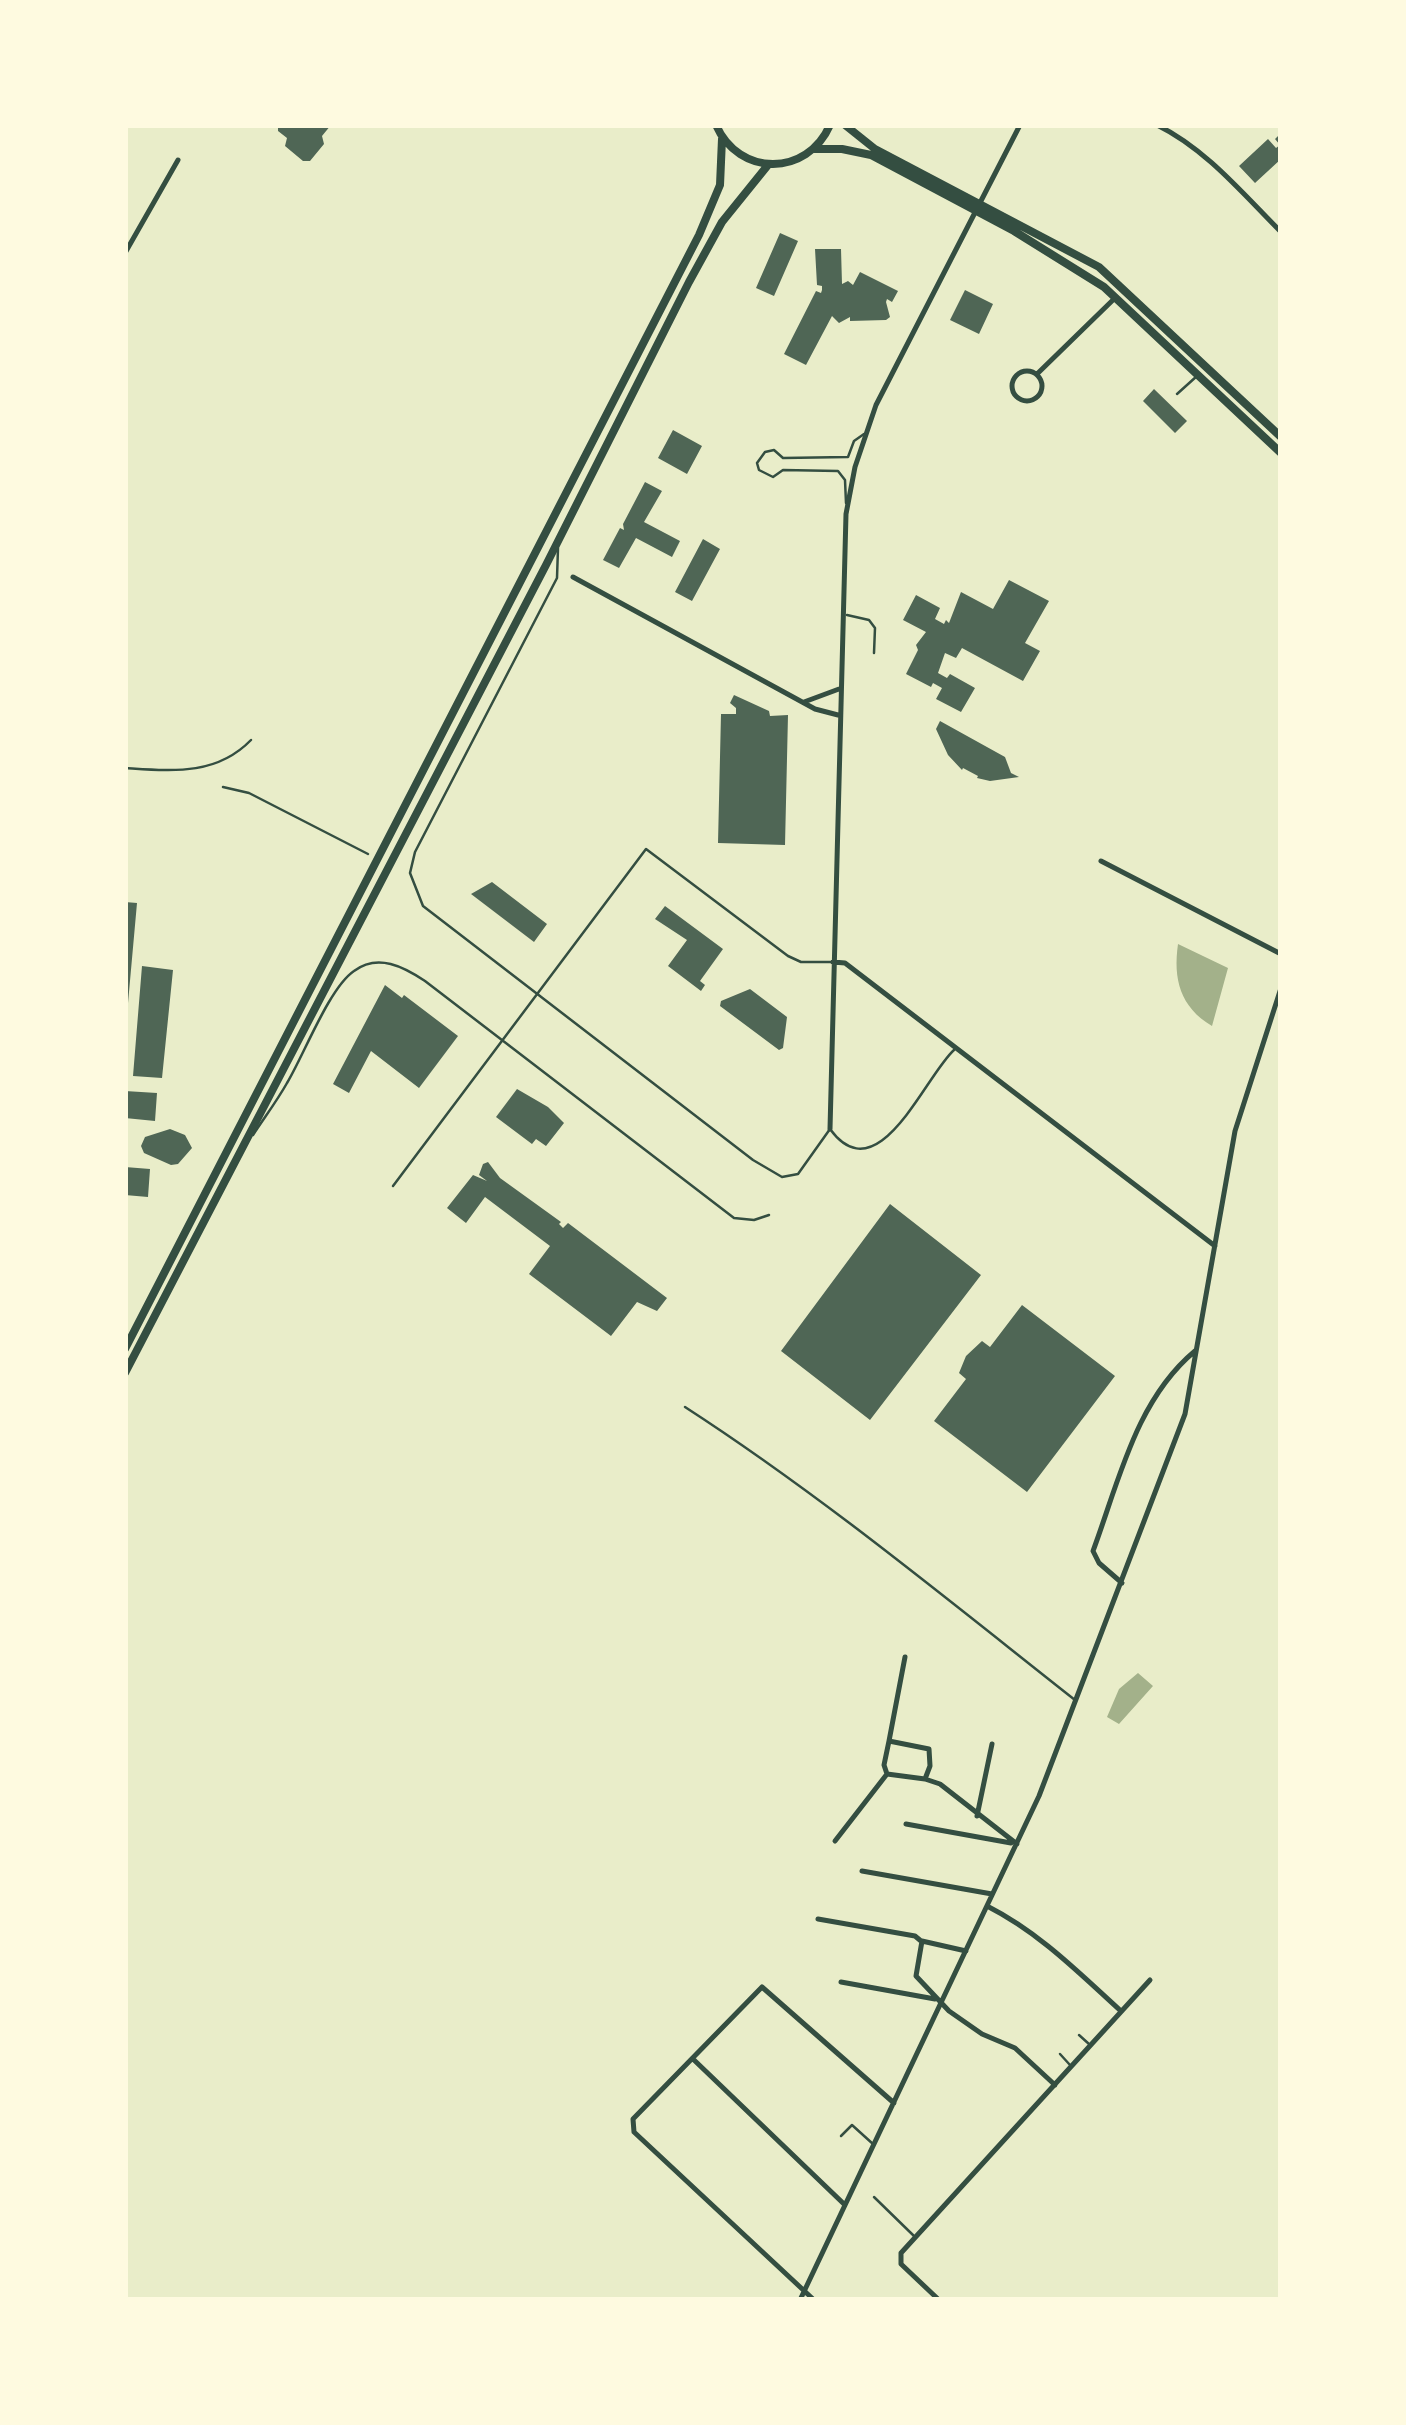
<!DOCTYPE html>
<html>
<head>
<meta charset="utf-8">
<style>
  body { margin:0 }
  #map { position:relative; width:1406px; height:2425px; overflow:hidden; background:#e9edc9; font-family:"Public Sans",sans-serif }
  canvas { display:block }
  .frame { position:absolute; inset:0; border:128px solid #fefae0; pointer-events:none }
</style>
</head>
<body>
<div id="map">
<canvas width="1406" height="2425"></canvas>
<div class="frame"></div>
</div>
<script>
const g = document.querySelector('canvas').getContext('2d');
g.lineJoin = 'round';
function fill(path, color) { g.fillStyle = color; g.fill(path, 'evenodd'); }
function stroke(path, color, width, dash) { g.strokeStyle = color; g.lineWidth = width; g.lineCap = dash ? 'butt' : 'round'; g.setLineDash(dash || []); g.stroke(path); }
fill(new Path2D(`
  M1178,944L1228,968L1212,1026C1180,1007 1173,979 1178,944Z
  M1138,1673L1153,1686L1119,1724L1107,1717L1119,1689Z`), '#a3b18a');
fill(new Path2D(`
  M278,125H331L322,136L324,144L310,161H303L285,146L287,138L278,131Z
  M1281,133V159L1255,183L1239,166L1268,139L1276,148L1280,145L1275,139Z
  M780,233L798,241L774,296L756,288Z
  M815,249H841L842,284L848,281L853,285L860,272L898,291L892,302L887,299L886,302L890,317L886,320L850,321V317L839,323L832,316L806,365L784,354L816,291L821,293L822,290V286L817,285Z
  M965,290L993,304L979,334L950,320Z
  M1154,389L1187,421L1175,433L1143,401Z
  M673,430L702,446L687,474L658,458Z
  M645,482L662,491L644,522L680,541L672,557L636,538L619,568L603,560L620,528L624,530L623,524Z
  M703,539L720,549L692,601L675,592Z
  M1009,580L1049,601L1025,643L1040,651L1023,681L962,648L956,658L945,653L938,673L947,678L950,674L975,688L961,712L936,699L942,688L933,683L931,687L906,674L918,650L916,645L926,632L903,620L916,595L940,608L935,619L944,624L946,620L949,623L961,592L993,609Z
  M734,695L769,711L770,716L788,715L785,845L718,843L721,714H736V708L730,703Z
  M940,721L1005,757L1011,773L1019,777L990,781L977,778L978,776L963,768L962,770L948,755L936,729Z
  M492,882L547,924L534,942L471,894Z
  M125,902L137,903L128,1003H125Z
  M665,906L723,949L700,981L705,985L701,991L668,966L687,940L655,919Z
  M142,966L173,970L162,1078L133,1076Z
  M385,985L402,998L404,995L458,1036L419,1088L371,1051L349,1093L333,1084Z
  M750,989L787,1017L783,1048L779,1050L720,1006L721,1001Z
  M517,1089L548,1107L564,1123L546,1146L536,1139L532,1144L496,1117Z
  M125,1091L157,1093L155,1121L125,1118Z
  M170,1129L185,1135L192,1148L178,1164L171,1165L144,1153L141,1146L145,1137Z
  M488,1162L500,1178L561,1222L559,1224L563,1228L568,1223L667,1298L657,1311L637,1302L611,1336L529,1274L550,1246L485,1197L466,1223L447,1208L473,1175L487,1181L479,1175L483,1164Z
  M125,1167L150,1169L148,1197L125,1195Z
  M890,1204L981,1275L870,1420L781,1351Z
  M1022,1305L1115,1376L1027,1492L934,1421L966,1379L959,1373L966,1356L982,1341L990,1347Z`), '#4f6655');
stroke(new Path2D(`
  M223,787L249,793L368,854`), '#344e41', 2.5);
stroke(new Path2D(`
  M1177,394L1197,376
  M846,503L845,480L838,471L783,470L773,477L759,470L757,463L765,452L774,450L783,458L848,457L854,441L864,434
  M558,548L557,578L415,852L410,873L423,906L753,1160L782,1177L798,1174L830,1129C878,1195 925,1076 954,1050
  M847,615L869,620L875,628L874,653
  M125,768C172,771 216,776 251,740
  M253,1135C264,1118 277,1101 287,1083C304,1055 329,988 354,971C378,953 404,967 425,981L734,1218L754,1220L769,1215
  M393,1186L646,849L788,956L801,962H832
  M685,1407C821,1495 948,1600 1075,1700
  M1079,2035L1089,2044
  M1060,2054L1070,2065
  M841,2136L852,2125L873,2144
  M874,2197L914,2236`), '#344e41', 2.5);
stroke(new Path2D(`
  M1157,125C1206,149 1243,194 1281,232
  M125,253L178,160
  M1012 386a15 15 0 1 1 30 0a15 15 0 1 1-30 0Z
  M1037,374L1116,297
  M573,577L815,709L838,715
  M804,702L839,689
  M1101,861L1281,954
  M833,962L845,963L1215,1246
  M830,1129L846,514L855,467L876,405L1020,125
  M1122,1583L1099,1563L1093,1551C1119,1481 1136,1400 1195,1351
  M889,1741L905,1657
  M925,1779L887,1774L884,1765L889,1741L929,1749L930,1766L925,1779L940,1784L1017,1844
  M977,1816L992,1744
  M906,1824L1011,1843
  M835,1841L887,1774
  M862,1871L992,1894
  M987,1906C1040,1933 1078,1972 1121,2011
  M818,1919L915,1936L921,1941
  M966,1951L922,1941L916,1976L949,2011L982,2034L1015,2048L1055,2085
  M841,1982L935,1999
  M693,2059L845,2205
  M800,2300L1039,1796L1185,1414L1235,1131L1281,988
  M814,2300L634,2132L633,2119L762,1987L894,2103
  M939,2300L901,2264V2253L1150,1980`), '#344e41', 5);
stroke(new Path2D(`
  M716,125C739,177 807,177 830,125
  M845,125L875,149L1099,267L1281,437
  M814,149H842L871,155L1014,231L1104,287L1281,453
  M125,1349L699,235L720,185L722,139
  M125,1373L546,565L689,282L722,222L768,165`), '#344e41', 8);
</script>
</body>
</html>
